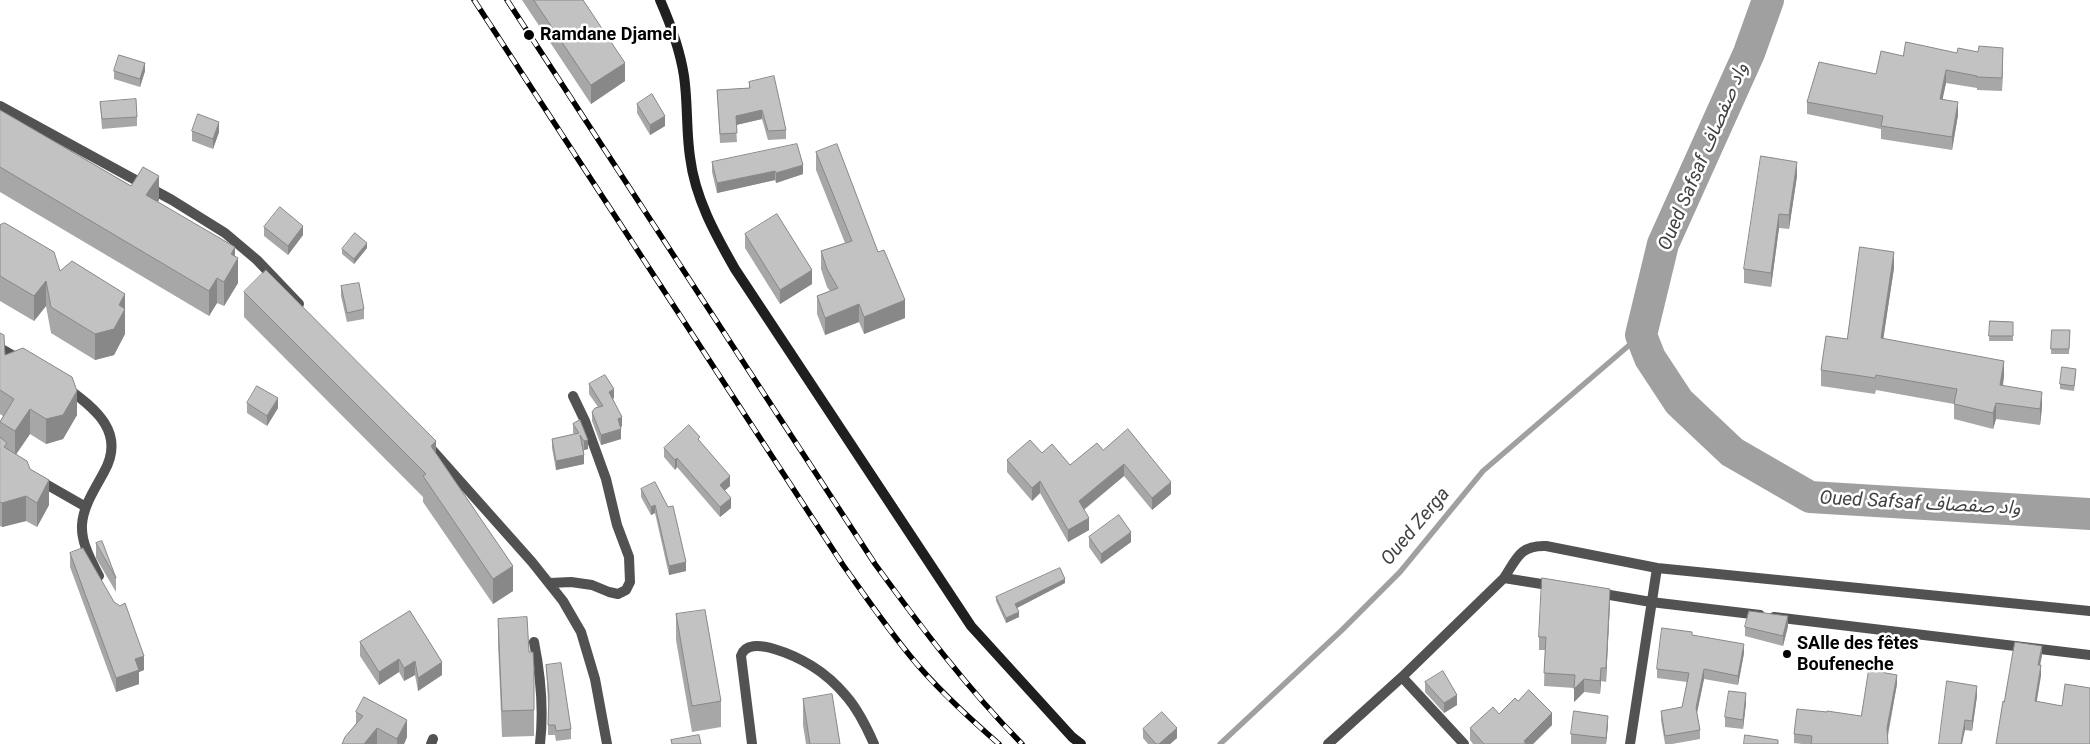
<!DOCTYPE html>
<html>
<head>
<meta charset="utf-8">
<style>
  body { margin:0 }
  canvas { display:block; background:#fff }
</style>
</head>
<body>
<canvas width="2090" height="744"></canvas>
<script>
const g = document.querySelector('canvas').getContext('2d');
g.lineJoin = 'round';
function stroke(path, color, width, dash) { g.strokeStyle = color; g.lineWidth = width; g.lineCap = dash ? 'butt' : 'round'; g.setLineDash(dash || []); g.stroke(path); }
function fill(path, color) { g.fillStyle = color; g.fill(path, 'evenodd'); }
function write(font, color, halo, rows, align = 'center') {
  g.font = font + ' Roboto,"Noto Sans Arabic",sans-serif'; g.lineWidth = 5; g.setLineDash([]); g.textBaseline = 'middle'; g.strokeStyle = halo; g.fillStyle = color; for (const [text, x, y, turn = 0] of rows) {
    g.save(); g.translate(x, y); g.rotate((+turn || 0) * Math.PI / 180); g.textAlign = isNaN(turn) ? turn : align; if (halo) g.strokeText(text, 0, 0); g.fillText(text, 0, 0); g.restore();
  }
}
stroke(new Path2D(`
  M1220,744L1341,631L1400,572L1483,471L1641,335`), '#a0a0a0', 5.5);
stroke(new Path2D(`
  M1768,0L1749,53L1663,244L1641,335L1650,358L1679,402L1732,452L1810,497L2090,514`), '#a0a0a0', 32);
stroke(new Path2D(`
  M534,642C541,677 544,709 540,744`), '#525252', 10);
stroke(new Path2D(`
  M0,106L172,200L225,233L257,260L299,304
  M0,348L21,360
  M67,388C96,409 126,433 104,472C95,489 83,506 82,525C81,543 91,560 99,576
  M427,444L532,562L563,601L581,632L595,679L607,744
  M37,479L86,507
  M550,583L571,582L592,585L609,592L618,594L626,590L630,582L629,557L617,525L606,479L585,421L573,396
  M1554,586L1504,578C1517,558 1520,545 1546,546L1657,568L2090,611
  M1598,593L1651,602L1760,615
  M1774,617L2090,655
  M1402,677L1464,744
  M431,744L433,739
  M752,744L741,656C748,632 799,658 812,666C825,674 838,686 847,697C859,711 867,728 874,744
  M1328,744L1402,677L1504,578
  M1630,744L1657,568`), '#525252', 10);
stroke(new Path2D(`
  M660,0C671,25 680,50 684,76C688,103 686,130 690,157C695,198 715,234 735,269L971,626L1072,737L1081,744`), '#1f1f1f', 10);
const rail = new Path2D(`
  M474,0L843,565C865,596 887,628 911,657C937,689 968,717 999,744
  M507,0L875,564C921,627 967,688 1022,744`);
stroke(rail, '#000', 5.5);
stroke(rail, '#fff', 4, [11]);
fill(new Path2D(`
  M522,0H583L625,81L591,104Z
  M1957,53L2003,60L2002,91L1977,90V88L1946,83L1942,99L1958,115L1952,150L1881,139V129L1807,114V102L1876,74L1903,56Z
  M114,71H145L140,87L114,79Z
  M749,82L786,130V139L768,140L762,119L736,125L737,142L720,143L717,90L749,88Z
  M100,102L137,117V126L102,129Z
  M637,104L665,126L650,135L637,113Z
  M0,110L131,186L159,200L158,202L235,256L238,283L224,306L217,303L209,316L0,192Z
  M192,131L219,132L213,149L192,141Z
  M816,152L878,252L905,318L864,334L859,322L825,335L817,314V296L830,291L827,287L821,269V251L845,243L816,170Z
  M712,162L803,174L776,183L775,180L717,193L712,172Z
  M1797,176L1789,229L1779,228L1771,287L1744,283V269Z
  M0,225L60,271L125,294V334L114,355L95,360L51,333L46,306L34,321L0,301Z
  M264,227L303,235L288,255L264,236Z
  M745,234L812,284L780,304L745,248Z
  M367,248L354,264L342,254V249Z
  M1894,268L1883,339L2004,376L2003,386L2042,407L2040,425L1996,419L1993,429L1954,419V404L1876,390L1875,394L1821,386V370L1847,339Z
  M341,286L364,309V319L347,322L341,296Z
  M244,292L436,454L513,591L493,604L423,502V497L244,317Z
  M1990,321L2013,322V341H1989Z
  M2052,330H2070L2069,354H2051Z
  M0,333L5,355L77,415L63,439L46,444L30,434L16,454L30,469L49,505L37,527L26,521L2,527L0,526V421L3,416L0,414Z
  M2076,374L2074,391L2060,389V384Z
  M589,384L614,398L613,399L622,426L620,428L621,439L601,445L592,421V412L598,407L589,394Z
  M247,403L278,408L267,426L247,413Z
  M580,420L588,449L584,450V464L556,470L552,448V439L574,434L573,433V424Z
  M700,442L730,486L724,491L731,508L720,517L677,467L675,470L664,457V448Z
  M1103,450L1171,494L1152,510L1124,476L1084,510L1089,530L1068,542L1040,493L1032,501L1007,472V460L1042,453L1070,465Z
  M641,489L668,507L686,571L669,575L655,513L651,515L641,497Z
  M1089,537L1131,542L1101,564L1089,547Z
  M96,543L116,578V592L96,558Z
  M70,553L144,670L139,672V684L116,692L70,567Z
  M1065,583L1017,608L1019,617L1006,623L996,601V597Z
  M1610,602L1606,682L1601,681L1600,694L1584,692L1574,702V688L1544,686L1545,650H1539V637Z
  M410,611L442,675L418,691L415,675L404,681L399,672L379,685L360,656V642Z
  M676,614L721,701V727L692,732L676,640Z
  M498,619L529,652L534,668V736L502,737L498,644Z
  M1788,626L1783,646L1745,636V627Z
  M1692,635L1744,653L1738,685L1704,679L1697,713L1700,730V739L1672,744H1665L1661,720V711L1682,707L1687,682L1657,678V669Z
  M546,665L571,729V739L556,741L555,735H548V703Z
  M1425,682L1457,705L1444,713L1425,692Z
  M1897,684L1888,736V744H1802L1794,743V734L1861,716Z
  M1977,696L1972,731L1965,730L1939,744Z
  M803,699L840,744H806L803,725Z
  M1518,701L1552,725L1533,744H1473L1470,740V728L1499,714Z
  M1746,703L1743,729L1725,727V717Z
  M356,712L407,737L404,744H342L356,723Z
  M1608,725L1606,744H1571V734Z
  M1143,729L1177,738L1170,744H1148L1143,738Z`), '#a7a7a7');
fill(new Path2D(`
  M2003,48V60L2002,91V78Z
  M145,63V71L140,87V79Z
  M625,63V81L591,104V85Z
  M1946,70V83L1940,112V99Z
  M1958,102V115L1952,150V137Z
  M762,110V119L736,125V116Z
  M665,116V126L650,135V125Z
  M219,122V132L213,149V139Z
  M1797,162V176L1789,229V215Z
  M803,165V174L776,183V173Z
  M775,171V180L717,193V183Z
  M159,176V200L146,220V195Z
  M1779,214V228L1771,287V273Z
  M303,226V235L288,255V246Z
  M367,243V248L354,264V259Z
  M235,247V262L238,258V283L224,306V282L231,254Z
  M1894,252V268L1881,354V338Z
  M812,270V284L780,304V290Z
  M217,278V303L209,316V291Z
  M46,281V306L34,321V296Z
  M125,294V334L114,355L95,360V334L119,305Z
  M905,300V318L864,334V317Z
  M859,304V322L825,335V318Z
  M2004,361V376L2000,401V385Z
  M614,389V398L609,401V392Z
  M77,391V415L63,439L46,444V419Z
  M2042,392V407L2040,425V409Z
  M278,398V408L267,426V416Z
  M1996,403V419L1993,429V413Z
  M30,409V434L15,456V431Z
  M622,417V426L618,429V419Z
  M621,429V439L601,445V435Z
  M588,440V449L584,450V441Z
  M436,441V466L431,446Z
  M584,455V464L556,470V461Z
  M677,458V467L675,470V460Z
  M1124,464V476L1079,513V501Z
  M730,476V486L720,495V485Z
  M49,480V505L37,527V503Z
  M1040,481V493L1032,501V488Z
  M1171,482V494L1152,510V498Z
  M26,496V521L2,527V503Z
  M731,498V508L720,517V507Z
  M655,505V513L651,515V507Z
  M1089,518V530L1068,542V530Z
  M1131,532V542L1101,564V554Z
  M686,562V571L669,575V566Z
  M513,566V591L493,604V579Z
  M1065,579V583L1015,609V604Z
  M1610,589V602L1606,682V668Z
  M1019,612V617L1006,623V618Z
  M1788,616V626L1783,646V636Z
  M1744,644V653L1738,685V676Z
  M2042,646V656L2038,675V665Z
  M144,656V670L139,672V684L116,692V678L135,659Z
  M399,659V672L379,685V672Z
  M415,661V675L404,681V668Z
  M442,662V675L418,691V678Z
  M2041,665V676L2035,712V701Z
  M1601,668V681L1600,694V681Z
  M1704,669V679L1696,717V708Z
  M1897,675V684L1887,737V728Z
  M1584,679V692L1574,702V689Z
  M1977,686V696L1972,731V721Z
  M1746,693V703L1743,729V720Z
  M1457,695V705L1444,713V703Z
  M1552,713V725L1533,744H1524V741Z
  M1608,716V725L1606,744V738Z
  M407,720V737L404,744H397V739Z
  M1965,720V730L1962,744H1961Z
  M377,728V744H364Z
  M1177,728V738L1170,744H1159Z`), '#888');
const building = new Path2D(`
  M534,0H583L625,63L591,85Z
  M1906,42L1957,53L1958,48L1978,52L1979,46L2003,48L2002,78L1977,77V76L1946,70L1940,99L1958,102L1952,137L1881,126L1883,116L1807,102L1819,62L1876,74L1881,51L1903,56Z
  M119,55L145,63L140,79L114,71Z
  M774,76L786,130L768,131L762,110L736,116L737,133L720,134L717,90L750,88L749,82Z
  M652,94L665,116L650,125L637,104Z
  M136,99L137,117L102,119L100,102Z
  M0,110L131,186L143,167L159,176L146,195L235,247L231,254L238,258L224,282L217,278L209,291L0,167Z
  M198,114L219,122L213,139L192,131Z
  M797,144L803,165L776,173L775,171L717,183L712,162Z
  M837,144L878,252L884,250L905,300L864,317L859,304L825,318L817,296L838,288L827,269L821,251L852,241L816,152Z
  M1761,156L1797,162L1789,215L1779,214L1771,273L1744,269Z
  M280,207L303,226L288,246L264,227Z
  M777,214L812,270L780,290L745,234Z
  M5,223L54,252L60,271L72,261L125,294L119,305L125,309L114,329L95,334L51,307L46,281L34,296L0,276V225Z
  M355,233L367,243L354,259L342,249Z
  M1860,247L1894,252L1881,338L2004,361L2000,385L2042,392L2040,409L1996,403L1993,413L1954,404L1957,389L1876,375L1875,378L1821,370L1826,336L1847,339Z
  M266,270L436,441L431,446L513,566L493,579L423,476L426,474L244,292Z
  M359,283L364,309L347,313L341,286Z
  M1990,321L2013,322V336H1989Z
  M2052,330H2070L2069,349H2051Z
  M0,333L4,335L5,355L23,348L72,377L77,391L63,415L46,419L30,409L15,431L0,422L14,399L0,390Z
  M2062,367L2076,369L2074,386L2060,384Z
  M605,375L614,389L609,392L622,417L618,419L621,429L601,435L592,412L595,408L603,406L589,384Z
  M257,386L278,398L267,416L247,403Z
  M580,420L588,440L584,441L580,435L584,455L556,461L552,439L579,433L573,424Z
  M689,425L700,437L698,439L730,476L720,485L731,498L720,507L677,458L675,460L664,448Z
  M1128,429L1171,482L1152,498L1124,464L1079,501L1089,518L1068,530L1040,481L1032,488L1007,460L1030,440L1042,453L1052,444L1070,465L1097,443L1103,450Z
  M0,437L7,443L4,447L27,461L30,469L49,480L37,503L26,496L2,503L0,502Z
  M655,482L668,507L673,506L686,562L669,566L655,505L651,507L641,489Z
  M1119,515L1131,532L1101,554L1089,537Z
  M102,541L116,578L96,543Z
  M83,548L114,602L120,606L125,603L144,656L135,659L139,670L116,678L70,553Z
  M1060,568L1065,579L1015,604L1019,612L1006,618L996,597Z
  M1542,578L1610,589L1606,668H1601L1600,681L1584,679L1574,689L1575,675L1544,673L1546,637H1539Z
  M705,610L721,701L692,706L676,614Z
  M410,611L442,662L418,678L415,661L404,668L399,659L379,672L360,642Z
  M1749,611L1788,616L1783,636L1745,627Z
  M527,617L529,652H533L534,668V710L502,711L498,619Z
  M1662,628L1692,632V635L1744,644L1738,676L1704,669L1696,708L1700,730L1665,736L1661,711L1682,707L1689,673L1657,669Z
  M2015,642L2042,646L2038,665H2041L2035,701L2062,706L2065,684L2090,688V744H1996L2003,701L2004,702Z
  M561,663L571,729L556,731L555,725H548L549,696L546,665Z
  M1869,670L1897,675L1887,728L1888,744H1811L1812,736L1794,734L1797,709L1827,712V711L1861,716Z
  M1443,671L1457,695L1444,703L1425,682Z
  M1947,681L1977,686L1972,721L1965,720L1961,744H1939Z
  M1529,690L1552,713L1524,741L1526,744H1484L1470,728L1493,707L1499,714L1515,698L1518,701Z
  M1729,691L1746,693L1743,720L1725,717Z
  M832,694L840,744H810L803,699Z
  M364,697L407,720L397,739L377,728L364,744H342L345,737L363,716L356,712Z
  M1574,711L1608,716L1606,738L1571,734Z
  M1162,712L1177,728L1159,744H1156L1143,729Z
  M699,735L701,744H672L671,740Z
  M1745,735L1778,740V744H1744Z`);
fill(building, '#c2c2c2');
stroke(building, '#888', 1);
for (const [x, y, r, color] of [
  [529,35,6,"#000"],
  [1787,654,5,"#000"]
]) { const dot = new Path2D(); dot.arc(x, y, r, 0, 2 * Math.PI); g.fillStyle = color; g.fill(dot); stroke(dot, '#fff', 2); }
write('bold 18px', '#000', '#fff', [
  ["Ramdane Djamel",540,35],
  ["SAlle des fêtes",1797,644],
  ["Boufeneche",1797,665]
], 'left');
write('italic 19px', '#414141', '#fff', [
  ["Oued Safsaf واد صفصاف",1704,157,-67],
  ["Oued Safsaf واد صفصاف",1920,504,3],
  ["Oued Zerga",1416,527,-50]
]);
</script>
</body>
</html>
